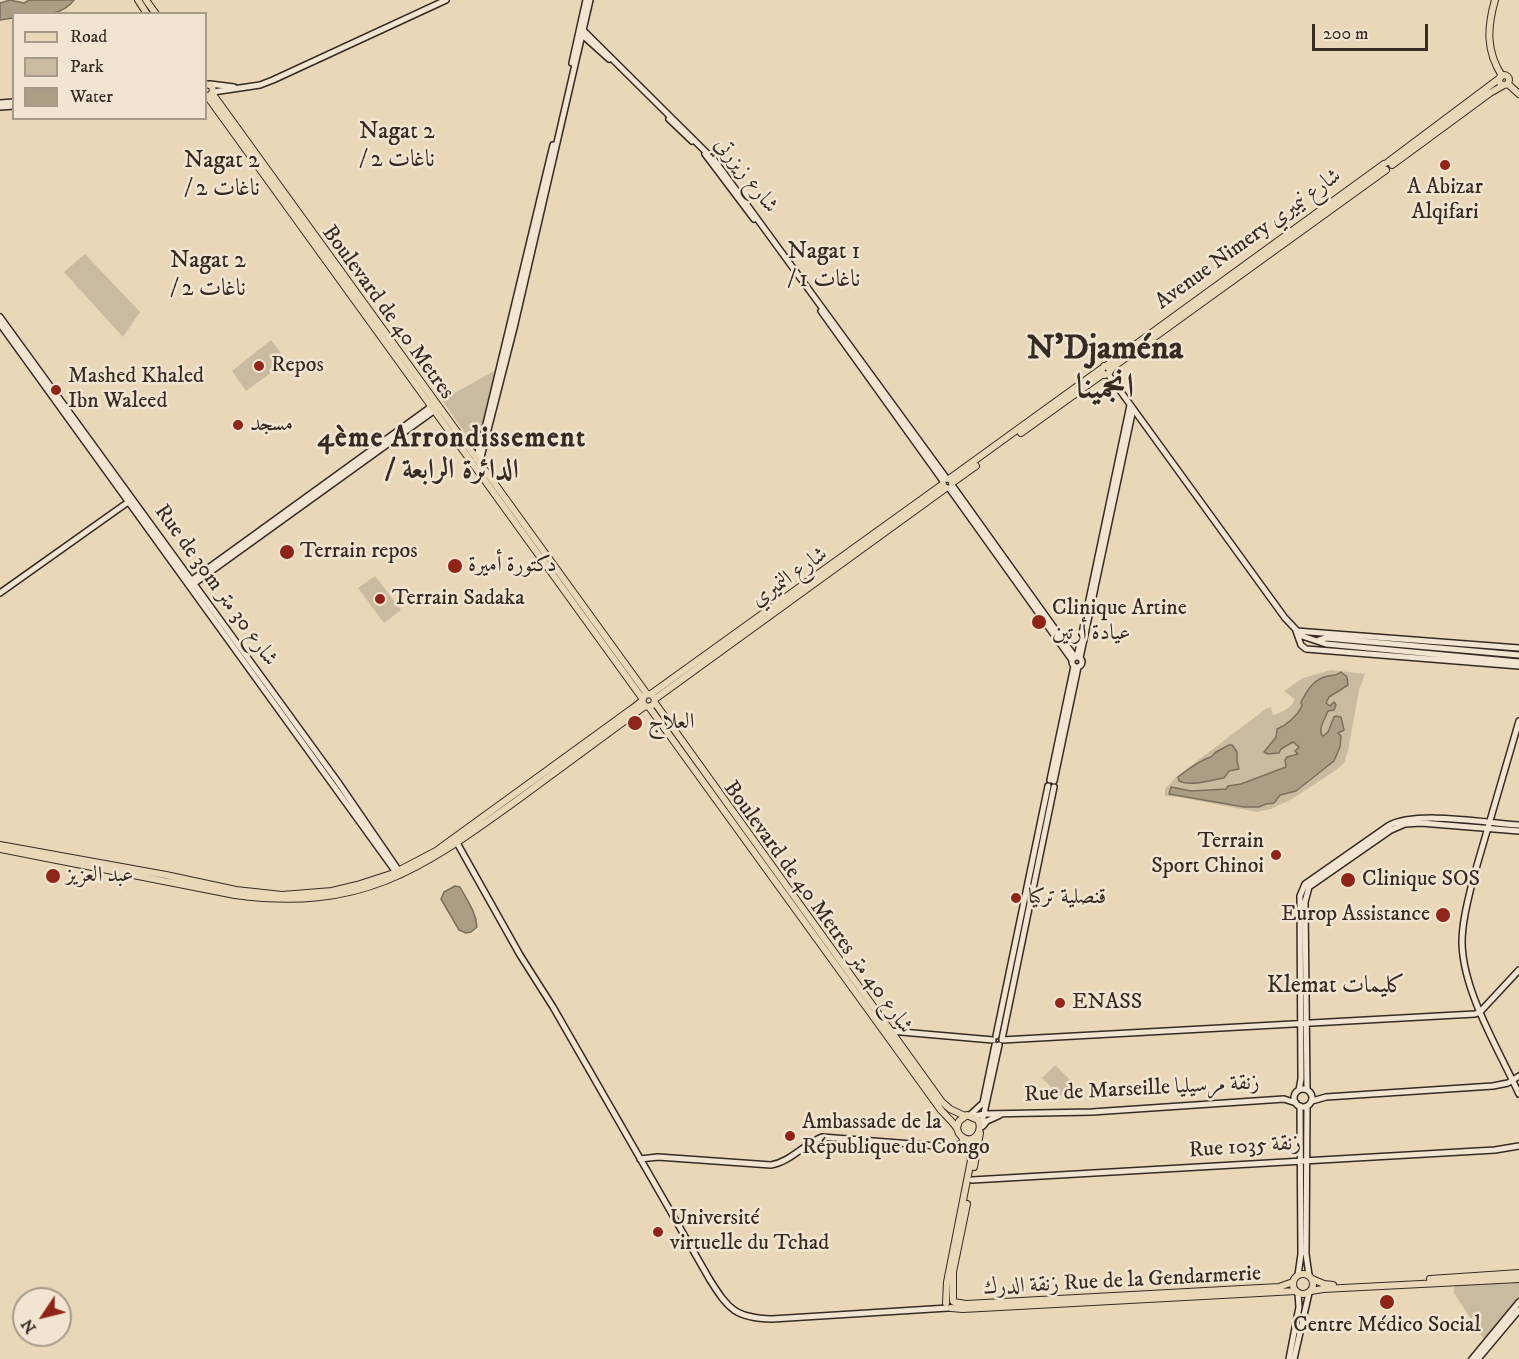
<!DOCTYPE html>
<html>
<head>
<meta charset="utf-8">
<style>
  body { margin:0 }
  #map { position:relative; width:1519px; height:1359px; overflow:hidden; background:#e9d7b8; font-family:"IM FELL DW Pica",serif }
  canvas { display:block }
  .legend { position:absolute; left:12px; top:12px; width:195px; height:108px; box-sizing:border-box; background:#f1e5d1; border:2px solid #a69b8b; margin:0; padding:8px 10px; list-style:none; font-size:18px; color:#352b23 }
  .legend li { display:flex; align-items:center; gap:12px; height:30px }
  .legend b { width:30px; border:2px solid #a69b8b }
  .north { position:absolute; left:12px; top:1287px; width:60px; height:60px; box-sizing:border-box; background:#f1e5d1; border:2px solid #a69b8b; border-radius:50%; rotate:235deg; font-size:16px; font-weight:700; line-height:24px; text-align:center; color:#352b23 }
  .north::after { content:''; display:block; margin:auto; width:21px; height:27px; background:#8f2418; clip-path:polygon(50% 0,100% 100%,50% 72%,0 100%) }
  .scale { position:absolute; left:1312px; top:24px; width:116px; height:27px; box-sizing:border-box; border:3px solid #352b23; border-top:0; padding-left:8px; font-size:18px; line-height:21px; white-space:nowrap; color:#352b23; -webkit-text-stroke:4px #f1e5d1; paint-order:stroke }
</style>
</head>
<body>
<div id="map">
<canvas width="1519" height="1359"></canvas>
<ul class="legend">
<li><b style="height:8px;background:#e9d7b8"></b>Road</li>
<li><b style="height:16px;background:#caba9f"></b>Park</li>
<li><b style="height:16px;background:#ac9d85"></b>Water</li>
</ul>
<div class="north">N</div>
<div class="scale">200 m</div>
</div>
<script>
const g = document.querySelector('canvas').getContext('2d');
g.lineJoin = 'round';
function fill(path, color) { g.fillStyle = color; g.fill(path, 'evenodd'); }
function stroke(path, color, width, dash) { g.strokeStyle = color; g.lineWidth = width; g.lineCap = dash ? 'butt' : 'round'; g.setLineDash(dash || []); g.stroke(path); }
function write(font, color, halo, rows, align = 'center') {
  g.font = font + ' "IM FELL DW Pica",Amiri,serif'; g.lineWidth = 5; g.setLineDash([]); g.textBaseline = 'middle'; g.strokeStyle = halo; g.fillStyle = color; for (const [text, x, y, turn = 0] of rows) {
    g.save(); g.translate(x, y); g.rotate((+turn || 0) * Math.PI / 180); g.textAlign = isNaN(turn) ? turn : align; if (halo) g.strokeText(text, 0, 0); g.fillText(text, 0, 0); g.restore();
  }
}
fill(new Path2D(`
  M85,254L140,312L123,337L64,272Z
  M271,340L287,361L246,391L232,371Z
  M496,370L476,449L442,400Z
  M375,576L401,610L384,623L358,588Z
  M1331,670L1365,674L1359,690L1348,751L1344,763L1336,770L1292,799L1271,809L1257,812L1179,797L1165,796V789L1176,777L1267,708L1271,707L1273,715C1281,713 1294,707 1294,699L1284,691L1303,678Z
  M1055,1065L1073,1083L1060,1096L1042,1078Z
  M1519,1283V1298L1484,1339L1472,1324L1480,1318L1476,1314L1471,1319L1454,1293V1285Z`), '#caba9f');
const water = new Path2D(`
  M10,0L24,3L29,0H74C60,19 35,14 14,14L13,18L0,20V3Z
  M1341,672L1347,677L1348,685L1329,697L1326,703L1330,706L1334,702L1336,705L1334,710L1328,711L1321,727V734L1323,736L1328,732L1334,717L1336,716L1341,717L1344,730L1338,733L1341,736L1340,747L1334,761L1296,791L1280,795L1274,803L1266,804L1259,807H1244L1169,794L1171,787L1191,791L1226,789L1228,786L1241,784L1286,767L1285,760L1287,757L1298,754L1295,751L1299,747L1293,742L1281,749L1279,753L1268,754L1264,752L1276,737L1277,729C1287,725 1297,716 1302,706L1301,702C1307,691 1313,679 1328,676C1334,675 1336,676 1341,672Z
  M1229,745H1232L1237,752V761L1239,769L1229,771L1224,778C1210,780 1191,787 1179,781L1178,777C1188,770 1199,760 1211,757L1216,752Z
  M455,886L460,887C467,900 476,912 477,927L471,932L466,933L459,930L441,899L444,892Z`);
fill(water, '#ac9d85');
stroke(water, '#7c6f5e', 1.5);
const secondary = new Path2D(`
  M580,27L715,161L947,479
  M579,32L609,59
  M572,63L586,0
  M210,84L234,87
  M213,92L260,85L273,80L446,0
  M0,103L14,102
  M0,107L14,106
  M669,119L692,141
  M705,154L754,219
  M821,311L943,481
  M0,317L338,782L401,874
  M0,324L398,875
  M1108,374L1285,618L1302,636L1326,644L1519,662
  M476,459L486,424L553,145
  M479,465L514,328L590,0
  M952,485L1075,657
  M949,488L1072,660
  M189,582L428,409L433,403
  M192,585L435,410V407
  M0,593L131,500
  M1319,640L1326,638L1519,655
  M1519,648L1296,631L1301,645L1306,649L1519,666
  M1072 662a5 5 0 1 1 10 0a5 5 0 1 1-10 0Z
  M1077,657L1130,405
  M1080,658L1133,409
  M1519,721L1473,879C1468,900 1462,922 1462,943C1463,992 1499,1050 1519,1094
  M1050,780L1074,666
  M1054,781L1078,667
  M456,841L520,955L553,1007L710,1280C729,1310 736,1318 772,1319L948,1308
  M890,1031L993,1040
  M996,1036L1048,786
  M1002,1039L1054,787
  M1002,1040L1475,1014L1480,1012L1519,970
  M1294 1098a9 9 0 1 1 18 0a9 9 0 1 1-18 0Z
  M1299,1090L1301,1079L1300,896L1305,884L1388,826C1416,810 1486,823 1519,825
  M1307,1090L1305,902L1309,887L1391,830L1405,824L1421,823L1519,831
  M1312,1101L1326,1097L1493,1086L1508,1083L1519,1076
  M1307,1106L1306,1254L1309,1275
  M970,1115L983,1103L995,1045
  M973,1116L985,1114L1092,1112L1284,1099L1296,1103
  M983,1126L987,1121L1000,1115
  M981,1127L999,1045
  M640,1159L658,1157L771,1165C790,1162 804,1144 822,1137L950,1147H956L964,1141
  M972,1180L1495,1150L1519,1146
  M1298,1275L1301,1254L1300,1106
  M1289,1359L1299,1307L1298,1293
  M1294,1359L1309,1293
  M1472,1359L1519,1302
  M1478,1359L1519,1310`);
const primary = new Path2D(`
  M138,0L147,14
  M146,0L156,14
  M1495,0C1487,28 1486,51 1502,76
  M1499 80a5 5 0 1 1 10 0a5 5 0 1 1-10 0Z
  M206,84L212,86L213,92L210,95
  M1508,84L1519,94
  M212,93L647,694
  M207,96L642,698
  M1388,162L1500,78
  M1392,165L1490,93L1504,85
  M1106,366L1384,164
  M1110,370L1107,366H1104L1101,371L1104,375L1108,374L1113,367L1386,170
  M1021,433L1103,374
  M949,479L1101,369
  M952,483L976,466
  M651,694L943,484
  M655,699L946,488
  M655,703L942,1102L950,1109L965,1116
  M649,707L940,1109C945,1115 952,1121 956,1127C960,1133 956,1131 961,1136C973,1146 984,1131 978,1120L967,1115L959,1121L957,1128
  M0,845L166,875L236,890L282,895L332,891L357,885L394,873L436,851L633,708L642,701L645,695L651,694L655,699L654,704L649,707L645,706L642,701
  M0,849L235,895C360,912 419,871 516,801C559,769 602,738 645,706
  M974,1167L980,1133
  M1293 1284a10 10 0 1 1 20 0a10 10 0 1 1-20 0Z
  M1312,1279L1324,1284L1333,1285
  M1430,1279L1519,1273
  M1311,1291L1323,1289L1519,1279
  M953,1301V1272L967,1204
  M954,1302L966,1304L1279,1287L1293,1282
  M946,1303L947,1282L971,1160L969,1150L962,1137
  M951,1308L963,1309L1296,1291`);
stroke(secondary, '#352b23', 8);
stroke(primary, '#352b23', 8);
stroke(secondary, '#f1e5d1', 5);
stroke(primary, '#e9d7b8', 6);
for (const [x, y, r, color] of [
  [1445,165,6,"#8f2418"],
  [259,366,6,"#8f2418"],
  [56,390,6,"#8f2418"],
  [238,425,6,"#8f2418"],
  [287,552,8,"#8f2418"],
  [455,566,8,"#8f2418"],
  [380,599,6,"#8f2418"],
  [1039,622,8,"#8f2418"],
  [635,723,8,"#8f2418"],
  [1276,855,6,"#8f2418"],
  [53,876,8,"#8f2418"],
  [1348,880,8,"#8f2418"],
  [1016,898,6,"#8f2418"],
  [1443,915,8,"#8f2418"],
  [1060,1003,6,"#8f2418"],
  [790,1136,6,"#8f2418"],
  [658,1232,6,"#8f2418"],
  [1387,1302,8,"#8f2418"]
]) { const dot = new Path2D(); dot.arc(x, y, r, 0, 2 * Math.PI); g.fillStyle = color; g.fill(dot); stroke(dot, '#f1e5d1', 2); }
write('22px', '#352b23', '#f1e5d1', [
  ["شارع زيزرتي",745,176,52],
  ["Avenue Nimery شارع نيميري",1249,240,-36],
  ["Boulevard de 40 Metres",387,313,54],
  ["شارع النميري",790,578,-35],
  ["Rue de 30m شارع 30 متر",215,586,54],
  ["Boulevard de 40 Metres شارع 40 متر",817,908,54],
  ["Rue de Marseille زنقة مرسيليا",1142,1090,-3],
  ["Rue 1035 زنقة",1245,1148,-4],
  ["زنقة الدرك Rue de la Gendarmerie",1122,1282,-3]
]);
write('22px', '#352b23', '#f1e5d1', [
  ["A Abizar",1445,188,"center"],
  ["Alqifari",1445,213,"center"],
  ["Repos",271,366],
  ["Mashed Khaled",68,377],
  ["Ibn Waleed",68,402],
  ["مسجد",250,425],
  ["Terrain repos",300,552],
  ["دكتورة أميرة",468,566],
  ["Terrain Sadaka",392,599],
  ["Clinique Artine",1052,609],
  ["عيادة أرتين",1052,634],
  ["العلاج",648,723],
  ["Terrain",1264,842,"right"],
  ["Sport Chinoi",1264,867,"right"],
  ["عبد العزيز",66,876],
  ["Clinique SOS",1362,880],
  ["قنصلية تركيا",1028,898],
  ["Europ Assistance",1430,915,"right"],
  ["ENASS",1072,1003],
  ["Ambassade de la",802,1123],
  ["République du Congo",802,1148],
  ["Université",670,1219],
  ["virtuelle du Tchad",670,1244],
  ["Centre Médico Social",1387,1326,"center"]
], 'left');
write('24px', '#352b23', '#f1e5d1', [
  ["Nagat 2",397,133],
  ["/ ناغات 2",397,161],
  ["Nagat 2",222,162],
  ["/ ناغات 2",222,190],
  ["Nagat 1",824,253],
  ["/ ناغات 1",824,281],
  ["Nagat 2",208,262],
  ["/ ناغات 2",208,290],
  ["Klemat كليمات",1336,987]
]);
g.letterSpacing = '1.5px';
write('bold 28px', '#352b23', '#f1e5d1', [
  ["4ème Arrondissement",452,440],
  ["/ الدائرة الرابعة",452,472]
]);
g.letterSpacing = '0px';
write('bold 34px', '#352b23', '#f1e5d1', [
  ["N'Djaména",1105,351],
  ["انجمينا",1105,390]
]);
</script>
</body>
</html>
